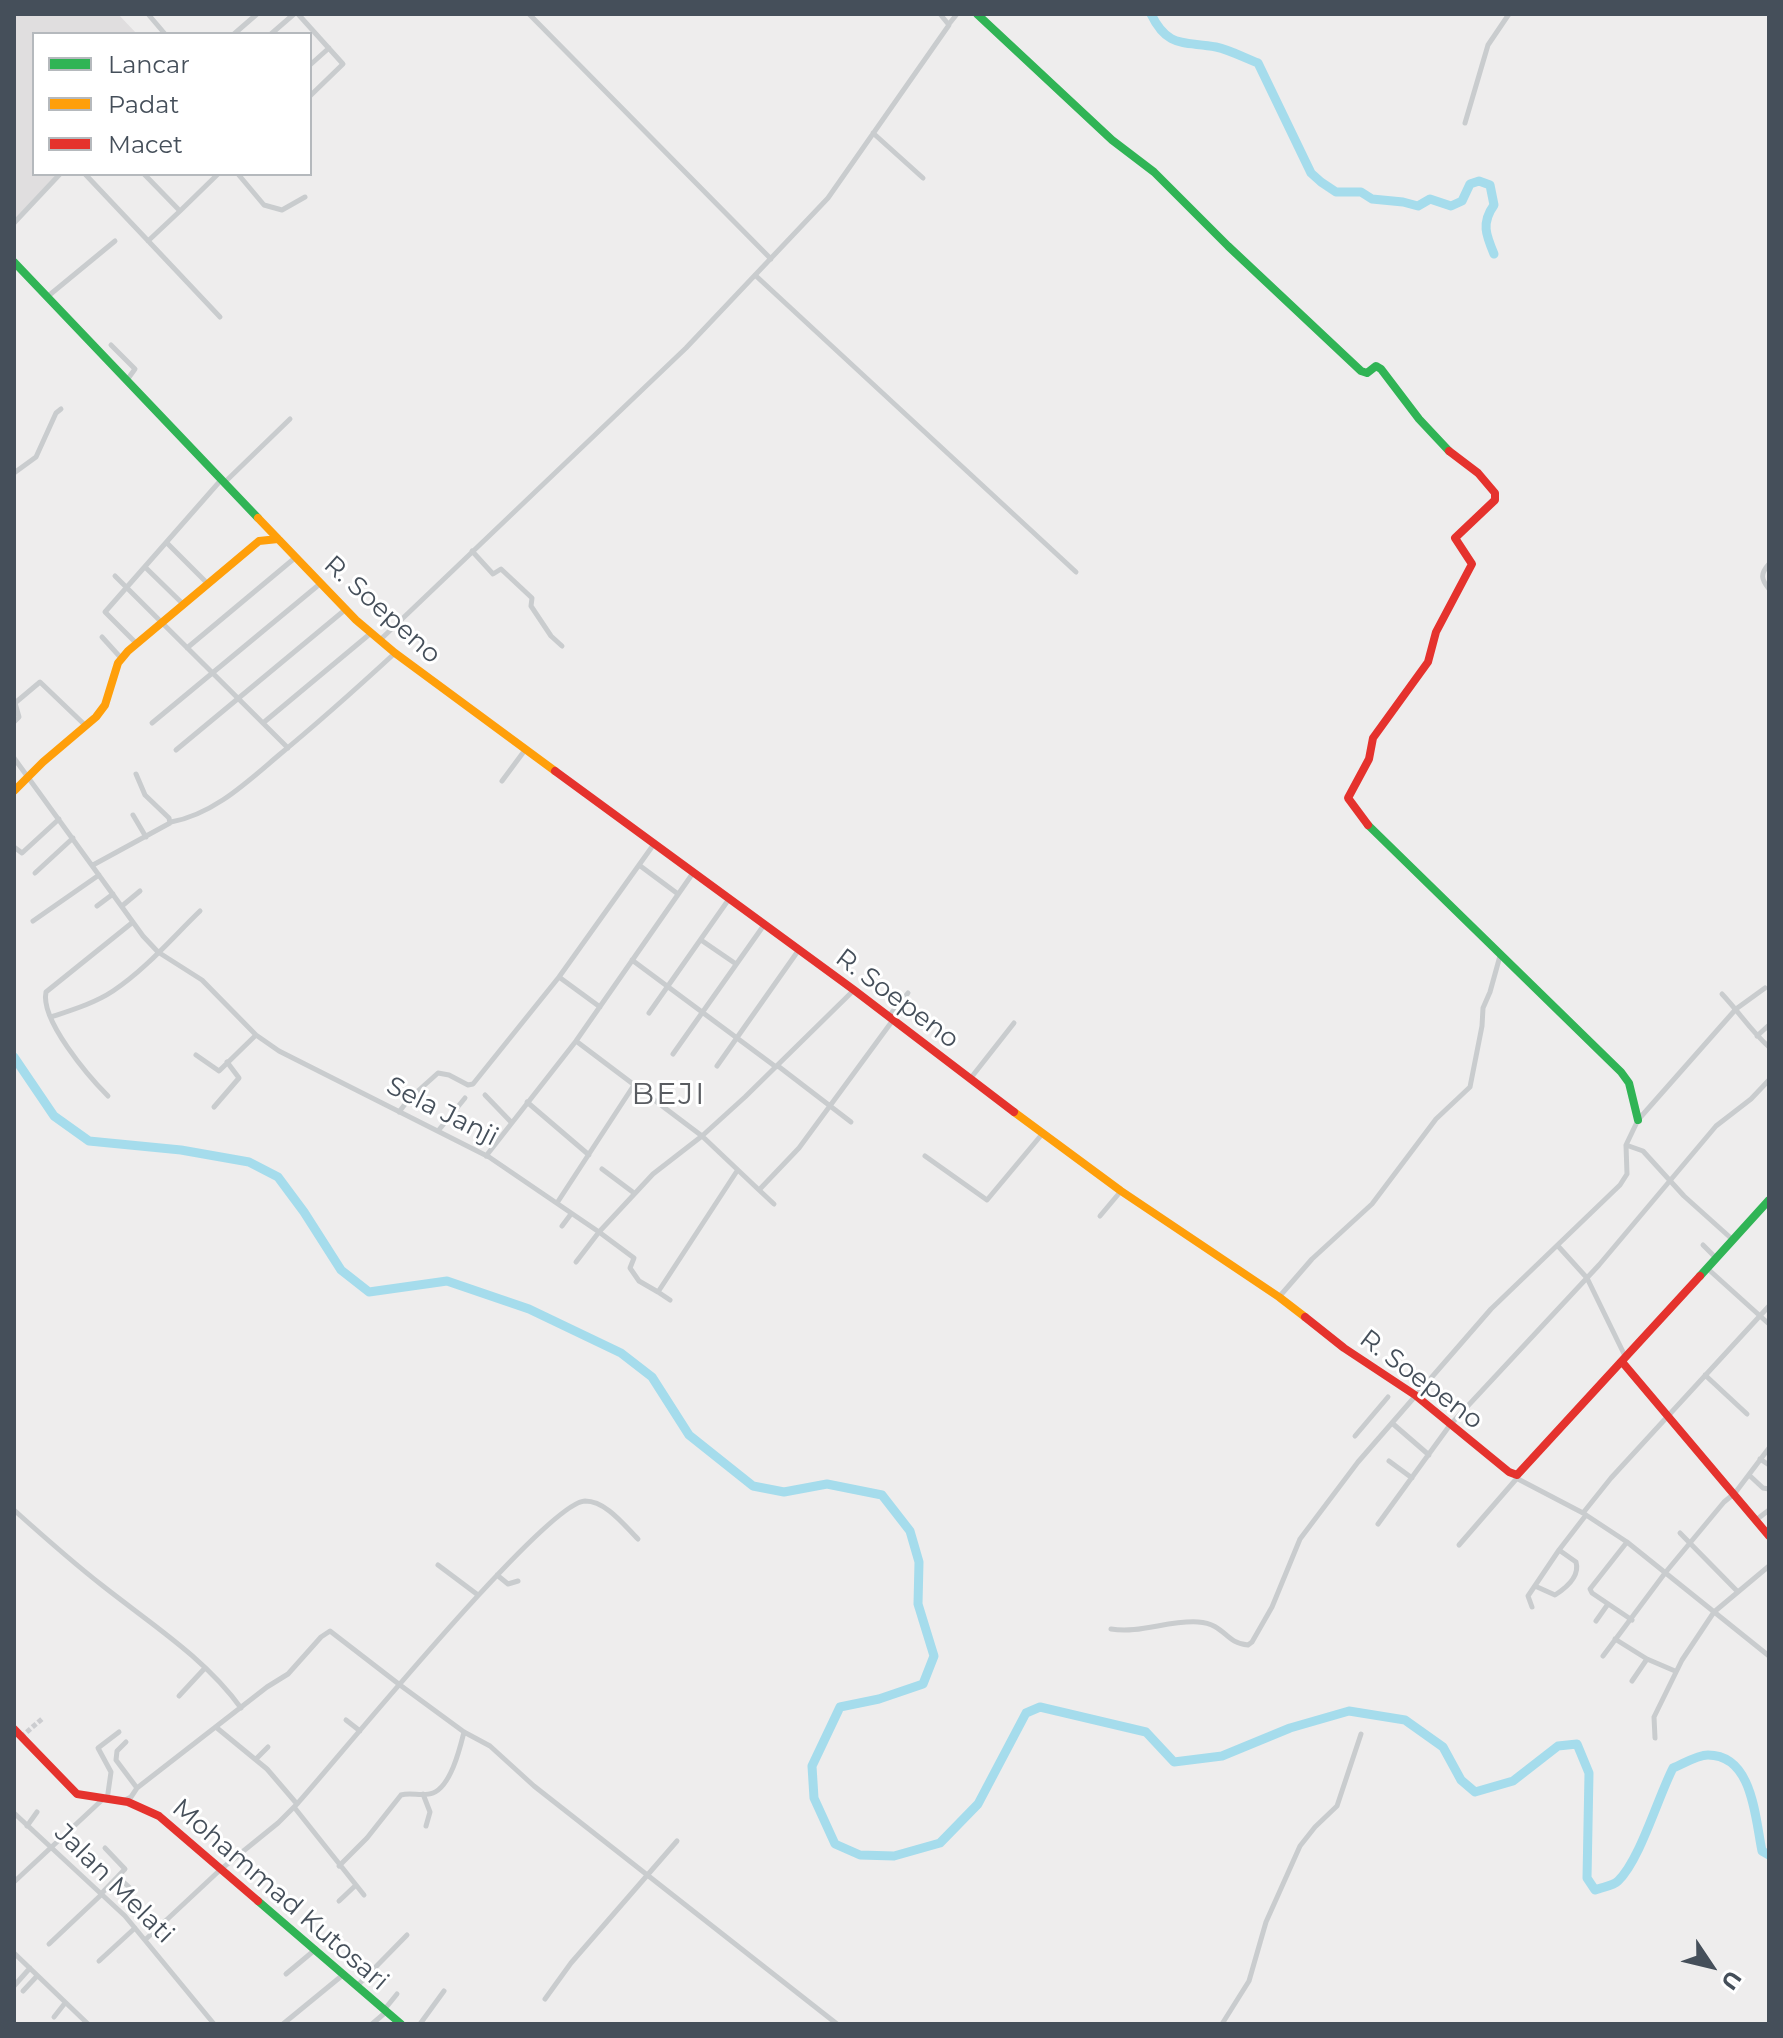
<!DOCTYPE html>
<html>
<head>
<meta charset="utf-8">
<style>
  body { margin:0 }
  #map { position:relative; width:1783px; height:2038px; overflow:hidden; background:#eeeded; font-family:Montserrat,sans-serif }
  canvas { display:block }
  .frame { position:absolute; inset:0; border:16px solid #454f5a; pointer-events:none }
  .legend { position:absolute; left:32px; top:32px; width:280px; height:144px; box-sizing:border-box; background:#fff; border:2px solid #b5b9bd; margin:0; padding:10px 14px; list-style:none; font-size:24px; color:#454f5a }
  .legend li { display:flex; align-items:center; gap:16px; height:40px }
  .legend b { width:40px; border:2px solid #b5b9bd }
  .north { position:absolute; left:1671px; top:1926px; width:80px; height:80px; -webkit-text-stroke:6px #fff; paint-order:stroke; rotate:125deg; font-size:22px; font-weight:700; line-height:32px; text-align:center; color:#454f5a }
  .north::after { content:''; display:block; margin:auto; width:28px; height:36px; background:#454f5a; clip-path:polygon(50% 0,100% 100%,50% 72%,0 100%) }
</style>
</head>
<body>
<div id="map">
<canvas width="1783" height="2038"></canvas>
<div class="frame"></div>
<ul class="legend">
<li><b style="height:10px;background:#30b455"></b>Lancar</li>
<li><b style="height:10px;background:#ff9f0a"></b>Padat</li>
<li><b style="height:10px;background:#e5322d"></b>Macet</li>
</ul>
<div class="north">U</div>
</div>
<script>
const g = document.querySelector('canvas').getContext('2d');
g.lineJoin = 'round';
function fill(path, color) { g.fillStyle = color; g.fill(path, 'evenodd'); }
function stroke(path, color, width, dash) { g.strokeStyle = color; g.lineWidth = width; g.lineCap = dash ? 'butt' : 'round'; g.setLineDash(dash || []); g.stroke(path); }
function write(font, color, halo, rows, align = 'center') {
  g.font = font + ' Montserrat,sans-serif'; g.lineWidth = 6; g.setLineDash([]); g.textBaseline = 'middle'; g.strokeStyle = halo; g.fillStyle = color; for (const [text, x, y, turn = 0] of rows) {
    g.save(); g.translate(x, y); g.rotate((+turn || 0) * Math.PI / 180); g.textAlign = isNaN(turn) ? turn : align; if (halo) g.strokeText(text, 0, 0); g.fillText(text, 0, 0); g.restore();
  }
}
fill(new Path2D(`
  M14,14H118L137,34H34V174H58L14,220Z`), '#e0dedf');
stroke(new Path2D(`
  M1151,14C1168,49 1184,41 1216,47C1230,50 1245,58 1258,63L1311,173L1321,182L1336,192H1361L1372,199L1403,202L1418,206L1430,199L1451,206L1462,201L1470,184L1479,181L1490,185L1494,205C1481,223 1486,235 1494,254
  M14,1057L54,1116L89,1141L181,1150L249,1162L278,1177L304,1212L341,1270L369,1292L447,1281L529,1309L621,1353L652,1377L689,1435L753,1486L784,1492L827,1484L882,1495L910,1531L919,1562L918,1604L934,1656L923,1684L879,1699L840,1707L812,1766L814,1798L835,1844L860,1855L894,1856L940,1843L978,1804L1026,1713L1040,1707L1146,1732L1174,1762L1222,1756L1290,1728L1349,1711L1405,1720L1443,1747L1461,1780L1475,1792L1513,1781L1558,1746L1577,1744L1589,1773L1587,1878L1595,1890C1602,1887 1613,1886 1618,1881C1640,1860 1658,1797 1673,1768C1683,1764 1697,1755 1708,1755C1753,1755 1755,1818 1762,1851L1769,1855`), '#a5dcec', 9);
stroke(new Path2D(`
  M21,1737L43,1718`), '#cccdd0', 5, [5, 2.5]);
stroke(new Path2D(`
  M148,14L165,34
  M298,14L343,64L310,96
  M529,14L771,259
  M949,24L957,14
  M234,34L257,14
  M271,34L294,14
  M310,65L329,48
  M1465,123L1488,45L1509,14
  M873,133L923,178
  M85,174L220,317
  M144,174L180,211L148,241
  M238,174L264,205L282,210L305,197
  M180,211L218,174
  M14,223L60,174
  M755,275L1076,572
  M47,297L115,241
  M111,345L135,369L127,380
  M14,473L36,457L56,413L61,409
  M225,482L290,419
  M167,543L208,584
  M472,551L493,574L501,569L532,598L531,606L551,636L562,646
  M1769,564C1760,574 1761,579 1769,589
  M146,568L183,604
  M115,576L288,748
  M102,637L121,658
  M380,640L686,348L828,198L949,25L940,14
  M137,644L105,612L221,480
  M187,648L296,557
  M14,722L19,717L15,703L40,682L86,726
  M152,723L321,583
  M263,723L371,633
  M176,750L346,609
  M14,758L143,936L158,952L202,980L256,1035L279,1051L489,1157L599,1232L653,1174L702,1136L745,1097L854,990
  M502,781L525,750
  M133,815L146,837
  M171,822C214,814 247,782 279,755C319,722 357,688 395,653
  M14,847L22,853L59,819
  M93,865L170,823L169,818L145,795L136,774
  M639,865L678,894
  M35,873L73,838
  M97,906L113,894
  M122,906L140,891
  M33,921L99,875
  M701,940L736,964
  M632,960L776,1067
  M559,977L600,1007
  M1722,994C1739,1012 1751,1031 1769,1047
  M649,1013L729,899
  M51,1017C72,1010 95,1003 113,991C146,969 172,938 200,911
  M888,1017L908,993
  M1757,1036L1769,1025
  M576,1041L702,1136L759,1190L799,1148L893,1020
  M673,1054L764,925
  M196,1055L219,1071L256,1035
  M717,1066L798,951
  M778,1066L851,1122
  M970,1079L1014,1023
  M485,1095L511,1122
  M108,1096C89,1077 40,1020 46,992L133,922
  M527,1102L589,1155
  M214,1107L239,1078L227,1062
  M399,1112L409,1099L438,1073L449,1075L468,1085L473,1084L559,977L654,844
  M438,1131L465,1098
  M1626,1145L1643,1151L1684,1196L1733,1240
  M486,1156L576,1041L693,873
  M925,1156L987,1200L1043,1133
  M602,1169L634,1193
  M759,1190L774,1204
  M557,1203L634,1085
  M1100,1216L1121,1191
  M562,1226L571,1214
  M1703,1245L1716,1258
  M1558,1246L1587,1278L1626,1358
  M576,1262L599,1232L634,1258L630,1268L639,1281L658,1292L737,1171
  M1708,1269L1769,1324
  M658,1292L670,1300
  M1279,1297L1312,1259L1372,1204L1436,1119L1470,1087L1482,1026L1483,1008L1490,992L1500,956
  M1705,1375L1747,1414
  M1392,1423L1429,1455
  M1355,1436L1388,1397
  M1760,1459L1769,1465
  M1389,1461L1412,1478
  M1749,1475L1763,1488L1769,1489
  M1518,1479L1583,1513L1627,1542L1769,1656
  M14,1510C43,1536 72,1562 103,1586C151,1624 205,1658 241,1708
  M1583,1513L1611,1478L1769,1306
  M1756,1520L1769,1510
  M1378,1524L1450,1425L1599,1265L1716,1126L1751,1099L1769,1080
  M1680,1533L1738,1592
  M1627,1542L1590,1589L1592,1593L1632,1620
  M1459,1545L1518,1477
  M438,1565L478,1595
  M497,1575L508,1584L518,1581
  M1535,1586L1555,1595C1566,1588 1580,1576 1576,1562L1559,1550
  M1532,1607L1528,1596L1559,1550L1586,1515
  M1596,1621L1608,1604
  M1111,1629C1139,1634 1169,1620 1198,1622C1226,1624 1224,1643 1248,1645L1252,1642L1272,1607L1300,1539L1358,1462L1491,1309L1620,1185L1627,1174L1626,1145L1638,1120L1736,1009L1765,988
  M1615,1639L1647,1659L1675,1671
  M1603,1656L1665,1573L1724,1502L1735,1493L1769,1448
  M1632,1681L1647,1659
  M179,1696L205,1668
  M346,1720L360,1731
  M217,1728L267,1769L297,1804
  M1655,1738L1654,1717L1682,1660L1714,1612L1769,1566
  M126,1742L117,1751L116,1760L137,1788
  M256,1759L268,1747
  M423,1794L430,1812L426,1826
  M107,1800L111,1772L98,1748L119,1732
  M123,1801L131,1797L137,1788L267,1687L288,1674L321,1637L330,1631L400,1685L464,1732L490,1746L534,1786L837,2024
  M294,1807L364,1895
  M14,1813L125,1916L214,2024
  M27,1826L37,1812
  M339,1866L367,1838L401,1795C411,1792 423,1797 433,1793C451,1786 460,1748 464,1732
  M119,1878L129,1887
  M14,1882L102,1800
  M101,1894L125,1869L105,1848
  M339,1901L356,1885
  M145,1940L220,1870L278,1823L297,1804C336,1761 546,1502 585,1501C606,1501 624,1525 638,1539
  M49,1944L101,1895
  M14,1953L88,2024
  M99,1961L135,1928
  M286,1974L316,1949
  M14,1986L30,1968
  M357,1986L407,1935
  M23,1991L37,1976
  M545,1999L571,1963L677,1841
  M384,2010L397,1994
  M54,2017L65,2003
  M283,2024L344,1974
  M372,2024L386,2012
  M420,2024L444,1991
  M1222,2024L1249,1981L1266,1922L1300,1846L1315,1827L1337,1806L1361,1734`), '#c9ccce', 5);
stroke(new Path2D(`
  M977,14L1112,140L1154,172L1228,246L1361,371L1367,373L1376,366L1381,369L1419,419L1449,451
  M14,262L258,518
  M1368,825L1621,1072L1629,1083L1638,1120
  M1700,1276L1769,1200
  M258,1901L401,2024`), '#30b455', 8);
stroke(new Path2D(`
  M258,518L356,620L395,653L555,771
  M14,791L43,762L96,717L105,705L118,663L128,651L259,541L278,539
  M1014,1112L1121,1191L1279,1297L1305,1317`), '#ff9f0a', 8);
stroke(new Path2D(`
  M555,771L854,990L1014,1112
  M1368,825L1348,798L1369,759L1373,738L1428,662L1436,632L1472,564L1455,538L1495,500V493L1478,473L1449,451
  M1305,1317L1344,1348L1415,1395L1509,1472L1517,1475L1700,1276
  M1623,1363L1769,1536
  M14,1729L77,1794L128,1802L159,1816L258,1901`), '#e5322d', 8);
write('26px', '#454f5a', '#fff', [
  ["R. Soepeno",382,610,42],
  ["R. Soepeno",897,999,37],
  ["Sela Janji",442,1112,27],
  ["R. Soepeno",1421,1380,37],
  ["Jalan Melati",114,1884,45],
  ["Mohammad Kutosari",280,1895,41]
]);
g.letterSpacing = '2px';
write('30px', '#595c61', '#fff', [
  ["BEJI",669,1095]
]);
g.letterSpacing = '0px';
</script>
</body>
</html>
